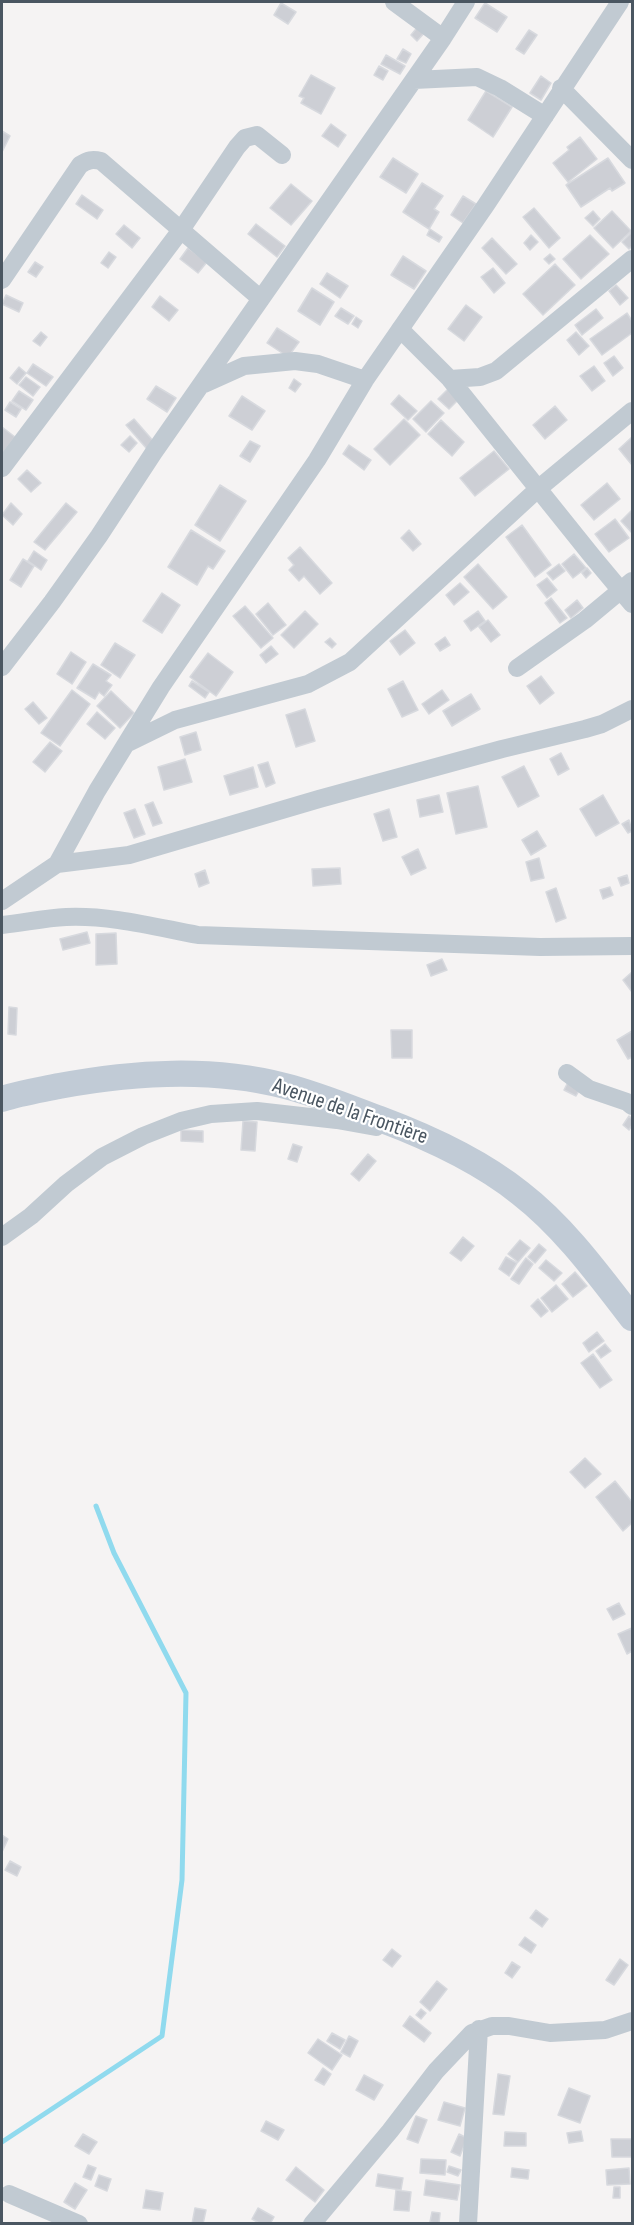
<!DOCTYPE html>
<html>
<head>
<meta charset="utf-8">
<style>
  body { margin:0 }
  #map { position:relative; width:634px; height:2225px; overflow:hidden; background:#f5f3f3; font-family:"Sofia Sans Condensed",sans-serif }
  canvas { display:block }
  .frame { position:absolute; inset:0; border:3px solid #4a5661; pointer-events:none }
</style>
</head>
<body>
<div id="map">
<canvas width="634" height="2225"></canvas>
<div class="frame"></div>
</div>
<script>
const g = document.querySelector('canvas').getContext('2d');
g.lineJoin = 'round';
function stroke(path, color, width, dash) { g.strokeStyle = color; g.lineWidth = width; g.lineCap = dash ? 'butt' : 'round'; g.setLineDash(dash || []); g.stroke(path); }
function fill(path, color) { g.fillStyle = color; g.fill(path, 'evenodd'); }
function write(font, color, halo, rows, align = 'center') {
  g.font = font + ' "Sofia Sans Condensed",sans-serif'; g.lineWidth = 4.5; g.setLineDash([]); g.textBaseline = 'middle'; g.strokeStyle = halo; g.fillStyle = color; for (const [text, x, y, turn = 0] of rows) {
    g.save(); g.translate(x, y); g.rotate((+turn || 0) * Math.PI / 180); g.textAlign = isNaN(turn) ? turn : align; if (halo) g.strokeText(text, 0, 0); g.fillText(text, 0, 0); g.restore();
  }
}
stroke(new Path2D(`
  M2,2142L162,2036L182,1880L186,1693L114,1553L96,1506`), '#90daee', 5);
const building = new Path2D(`
  M281,3L296,12L288,24L274,15Z
  M485,3L507,17L497,32L475,18Z
  M420,24L427,30L417,41L411,35Z
  M529,30L537,35L524,54L516,49Z
  M403,49L411,54L406,63L397,59Z
  M386,55L405,66L400,74L381,64Z
  M379,66L388,71L383,80L374,75Z
  M311,75L335,88L321,114L301,103L304,98L299,96Z
  M541,76L551,83L541,100L530,93Z
  M486,91L512,107L493,137L468,120Z
  M331,124L346,135L338,147L322,136Z
  M2,131L10,136L2,152Z
  M580,137L597,159L568,182L553,163L569,150L567,147Z
  M393,158L418,174L406,193L380,177Z
  M608,158L625,183L612,191L610,188L581,207L566,185Z
  M422,183L443,196L434,209L439,212L429,229L403,212Z
  M291,184L312,201L291,225L270,208Z
  M82,195L103,210L97,219L76,204Z
  M463,196L476,204L463,223L451,215Z
  M534,208L560,238L549,248L523,217Z
  M593,211L600,219L593,226L585,218Z
  M612,211L631,231L613,248L594,228Z
  M256,224L285,246L277,257L248,234Z
  M124,225L140,238L132,248L116,234Z
  M430,229L442,237L439,242L427,235Z
  M632,232V246L629,249L622,242Z
  M531,235L538,242L530,250L524,243Z
  M590,235L609,254L581,279L563,259Z
  M492,238L517,264L506,274L482,248Z
  M188,248L207,262L198,273L180,259Z
  M109,252L116,257L108,268L101,263Z
  M550,254L555,259L549,264L544,259Z
  M403,256L426,271L414,289L391,275Z
  M35,262L43,267L36,277L28,272Z
  M555,264L575,285L543,315L523,294Z
  M493,268L505,283L494,293L481,277Z
  M327,273L348,286L340,298L320,284Z
  M616,285L628,298L620,305L609,291Z
  M312,288L334,302L320,325L298,311Z
  M6,295L23,303L19,312L2,304Z
  M160,296L178,310L169,321L152,307Z
  M466,305L482,317L464,341L448,329Z
  M341,308L354,316L348,324L335,316Z
  M596,309L603,318L582,335L575,325Z
  M627,313L632,321V333L602,355L590,339Z
  M356,317L362,321L358,328L352,324Z
  M277,328L299,342L288,357L267,343Z
  M41,332L47,337L40,346L33,341Z
  M576,332L589,346L579,355L567,340Z
  M614,356L623,368L613,376L604,363Z
  M33,364L53,377L46,386L27,373Z
  M594,366L605,381L592,391L580,376Z
  M19,367L26,373L17,384L10,378Z
  M26,377L40,387L33,396L19,385Z
  M294,379L301,384L295,392L289,388Z
  M156,386L176,398L167,412L147,399Z
  M450,387L460,398L449,409L438,399Z
  M19,391L33,400L26,410L12,401Z
  M399,395L417,411L408,420L391,404Z
  M242,396L265,411L252,430L229,416Z
  M431,401L444,413L426,432L413,419Z
  M10,402L21,409L16,417L5,410Z
  M555,406L567,420L545,439L533,425Z
  M134,419L155,443L147,449L126,425Z
  M404,419L420,435L390,465L374,449Z
  M441,420L464,442L452,456L428,434Z
  M2,427L15,437L4,452L2,451Z
  M130,436L137,443L129,452L121,445Z
  M632,437V465L619,449Z
  M250,441L260,446L250,462L240,456Z
  M349,445L371,460L364,470L343,454Z
  M494,451L509,469L475,496L460,478Z
  M27,470L41,483L31,492L18,479Z
  M607,483L620,499L594,520L581,505Z
  M220,485L246,501L220,541L195,525Z
  M11,503L22,514L13,525L2,515Z
  M66,503L77,512L45,550L34,542Z
  M632,510V533L621,521Z
  M615,519L629,538L609,552L595,534Z
  M522,525L551,565L535,577L506,537Z
  M191,530L225,551L213,569L208,566L197,585L168,567Z
  M409,530L421,544L413,551L401,538Z
  M300,547L332,583L320,594L304,576L299,581L289,570L294,565L288,558Z
  M34,551L47,560L41,570L28,561Z
  M574,554L586,568L573,578L562,564Z
  M23,559L34,566L21,587L10,580Z
  M478,564L507,597L493,609L464,577Z
  M559,564L565,571L553,580L547,573Z
  M587,568L591,573L586,578L582,573Z
  M547,578L557,590L547,598L537,585Z
  M460,583L469,592L454,605L446,595Z
  M162,593L180,605L162,633L143,621Z
  M551,598L567,618L560,623L545,603Z
  M577,600L583,608L571,618L565,610Z
  M268,603L286,625L273,635L256,614Z
  M245,606L273,638L261,648L233,616Z
  M305,611L318,624L294,648L281,635Z
  M478,611L485,621L471,631L464,621Z
  M488,620L500,635L491,642L479,627Z
  M405,630L415,643L400,655L390,641Z
  M445,637L450,645L440,651L435,644Z
  M330,638L336,644L332,648L325,642Z
  M115,643L135,655L120,678L101,665Z
  M271,646L278,654L266,663L260,655Z
  M71,652L86,662L72,684L57,674Z
  M208,653L233,672L216,696L190,677Z
  M93,664L111,675L106,681L112,685L104,696L99,692L95,699L77,688Z
  M541,676L554,693L540,704L527,686Z
  M192,681L209,692L205,698L189,686Z
  M403,681L418,710L402,717L388,689Z
  M72,690L90,704L60,746L41,733Z
  M442,690L449,700L429,714L422,704Z
  M111,691L134,713L120,728L97,706Z
  M471,694L480,709L452,726L443,711Z
  M33,702L47,718L39,724L25,709Z
  M305,709L315,741L296,747L286,715Z
  M97,712L115,728L105,739L87,724Z
  M196,732L201,750L185,755L180,737Z
  M50,742L62,751L45,772L33,762Z
  M561,753L569,769L558,775L550,759Z
  M185,759L192,782L164,790L158,767Z
  M268,762L275,783L266,787L258,765Z
  M524,766L539,796L518,807L502,777Z
  M253,767L258,787L230,795L224,776Z
  M478,786L487,827L456,834L447,793Z
  M439,795L443,812L420,817L417,800Z
  M603,795L619,823L596,836L580,809Z
  M153,802L162,823L153,826L145,805Z
  M135,809L145,834L134,838L124,813Z
  M389,809L397,837L383,841L374,814Z
  M629,820L632,831L628,833L622,824Z
  M537,831L546,846L531,855L522,840Z
  M418,849L426,868L411,875L402,857Z
  M539,858L544,878L531,881L526,862Z
  M340,868L341,884L313,886L312,869Z
  M205,870L209,883L199,887L195,874Z
  M627,875L629,883L621,886L618,878Z
  M610,887L613,895L603,899L600,890Z
  M556,888L566,918L556,922L546,892Z
  M87,932L90,943L63,950L60,939Z
  M116,933L117,964L96,965V934Z
  M442,959L447,970L431,976L427,965Z
  M632,972V992L623,980Z
  M9,1007L17,1008L16,1035L8,1034Z
  M391,1030H412V1058H392Z
  M632,1031V1057L628,1059L617,1040Z
  M568,1082L580,1089L576,1096L564,1090Z
  M629,1116L632,1119V1125L629,1130L623,1125Z
  M243,1121L257,1122L255,1151L241,1150Z
  M181,1130L203,1131V1142L181,1141Z
  M293,1144L302,1147L297,1162L288,1159Z
  M368,1154L376,1161L359,1181L351,1174Z
  M463,1237L474,1246L461,1261L450,1253Z
  M520,1240L530,1248L518,1262L508,1254Z
  M539,1244L546,1250L535,1263L528,1257Z
  M506,1257L517,1263L509,1276L499,1269Z
  M526,1258L533,1264L519,1284L511,1279Z
  M546,1260L562,1273L554,1281L539,1268Z
  M575,1272L587,1286L573,1297L562,1284Z
  M556,1285L568,1299L552,1312L541,1298Z
  M538,1299L548,1311L541,1317L531,1306Z
  M597,1332L604,1341L589,1352L583,1343Z
  M605,1344L611,1351L601,1358L596,1351Z
  M593,1354L612,1380L600,1388L581,1363Z
  M585,1458L601,1474L585,1488L570,1472Z
  M615,1481L632,1502V1523L623,1531L596,1497Z
  M619,1603L625,1614L613,1620L607,1609Z
  M632,1628V1651L627,1654L618,1634Z
  M2,1835L8,1839L2,1852Z
  M10,1861L21,1867L17,1876L5,1870Z
  M536,1910L548,1919L542,1927L530,1918Z
  M525,1937L536,1945L531,1953L519,1945Z
  M392,1949L401,1956L392,1967L383,1960Z
  M620,1959L628,1965L614,1985L606,1980Z
  M512,1962L520,1967L512,1978L505,1973Z
  M437,1981L447,1989L430,2011L420,2002Z
  M421,2009L426,2013L421,2019L416,2015Z
  M410,2016L431,2033L424,2042L403,2026Z
  M332,2033L345,2040L340,2049L327,2041Z
  M349,2036L358,2041L350,2057L341,2052Z
  M318,2039L342,2055L332,2070L308,2053Z
  M323,2068L331,2074L324,2085L315,2080Z
  M498,2074L510,2076L504,2115L493,2114Z
  M364,2075L383,2085L374,2100L356,2090Z
  M569,2088L590,2096L580,2123L558,2115Z
  M444,2102L465,2108L460,2126L438,2120Z
  M416,2116L427,2120L418,2143L407,2139Z
  M266,2121L284,2130L278,2140L261,2131Z
  M581,2131L583,2141L569,2143L567,2133Z
  M505,2132L526,2133V2146H504Z
  M83,2134L97,2142L89,2154L75,2146Z
  M459,2134L467,2138L460,2156L451,2152Z
  M611,2139H632V2157H612Z
  M421,2159L446,2160L445,2175L420,2173Z
  M88,2165L96,2168L91,2180L83,2177Z
  M449,2166L461,2170L458,2176L447,2172Z
  M296,2167L324,2190L315,2202L286,2180Z
  M512,2168L529,2170L528,2179L511,2177Z
  M629,2168L630,2184L607,2185L606,2170Z
  M378,2174L403,2178L401,2190L376,2186Z
  M99,2175L111,2179L107,2191L95,2186Z
  M426,2180L460,2185L457,2200L424,2195Z
  M75,2183L87,2190L75,2209L64,2202Z
  M614,2187H620V2198H613Z
  M146,2190L163,2193L160,2210L143,2208Z
  M396,2190L411,2192L409,2211L394,2210Z
  M195,2208L206,2210L203,2224H192Z
  M258,2208L274,2217L270,2224H261L252,2219Z
  M432,2212L440,2213L439,2224L430,2222Z`);
fill(building, '#cdcfd5');
stroke(building, '#d7d9de', 1.5);
stroke(new Path2D(`
  M394,2L443,38
  M414,80L477,77L500,88L545,116
  M561,88L632,160
  M2,280L80,165C88,160 92,159 101,161L261,299
  M400,329L450,379L592,556L632,604
  M450,379L480,377L496,371L632,259
  M204,384L244,366L295,361L318,364L365,380
  M2,468L181,230L237,147L245,138L257,135L282,155
  M2,667L52,602L99,536L154,452L443,38L466,2
  M517,668L585,620L632,581
  M128,743L175,720L308,684L350,662L539,488L632,411
  M57,864L97,791L161,687L317,460L365,380L486,205L620,2
  M2,901L57,864L129,855L319,799L502,749L585,729L602,724L632,709
  M2,925C23,923 44,918 66,917C110,915 155,927 198,935L540,947L632,946
  M567,1073L589,1089L627,1102L632,1106
  M2,1237L31,1216L66,1184L102,1157L143,1136L181,1121L211,1114L257,1111L337,1120L376,1127
  M9,2194L79,2224
  M312,2224L390,2131L436,2071L472,2033L492,2026H509L550,2033L605,2030L632,2021
  M468,2224L479,2029`), '#c1cad2', 18);
stroke(new Path2D(`
  M2,1099C20,1093 40,1090 59,1086C134,1072 211,1067 285,1086C317,1094 348,1107 380,1119C428,1137 479,1160 520,1193C564,1227 598,1274 632,1318`), '#c1cbd6', 26);
write('22px', '#4a5661', '#fff', [
  ["Avenue de la Frontière",350,1112,19]
]);
</script>
</body>
</html>
